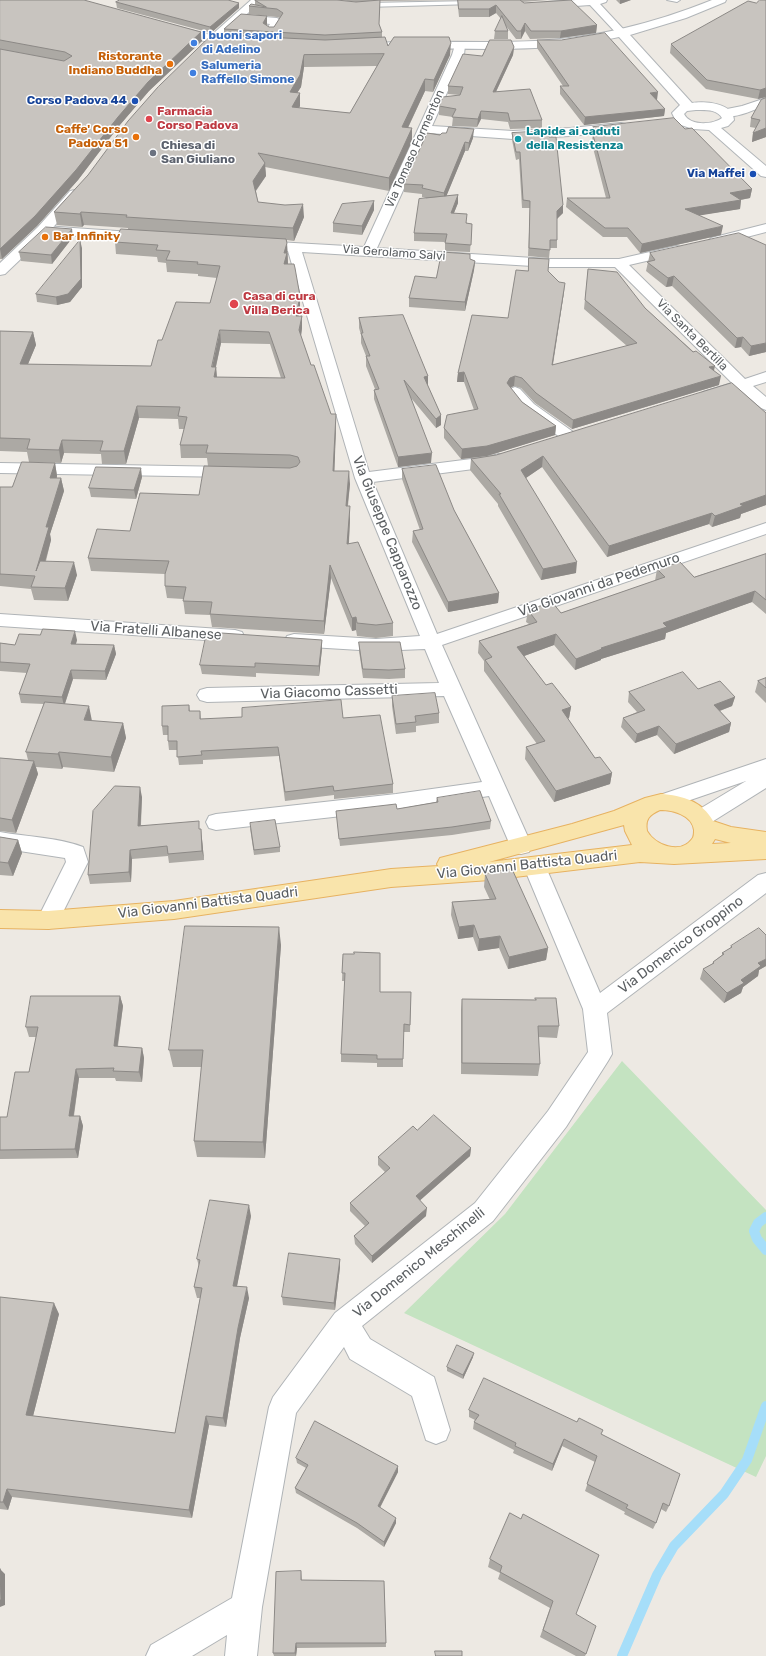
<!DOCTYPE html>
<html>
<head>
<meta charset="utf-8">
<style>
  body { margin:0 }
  canvas { display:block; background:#ede9e3 }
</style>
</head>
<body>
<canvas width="766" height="1656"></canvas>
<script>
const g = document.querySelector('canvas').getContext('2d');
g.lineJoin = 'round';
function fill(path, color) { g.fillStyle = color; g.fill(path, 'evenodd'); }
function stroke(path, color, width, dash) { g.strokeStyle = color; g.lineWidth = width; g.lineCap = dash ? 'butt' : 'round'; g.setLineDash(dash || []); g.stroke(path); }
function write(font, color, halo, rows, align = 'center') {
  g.font = font + ' Rubik,sans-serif'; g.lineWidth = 3; g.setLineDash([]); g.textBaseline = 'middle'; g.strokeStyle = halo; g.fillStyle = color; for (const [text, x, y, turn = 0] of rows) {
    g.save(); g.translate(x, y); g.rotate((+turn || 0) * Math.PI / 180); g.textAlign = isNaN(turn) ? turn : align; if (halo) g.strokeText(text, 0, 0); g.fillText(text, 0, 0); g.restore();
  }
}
fill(new Path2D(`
  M622,1061L766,1210V1456L756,1477L404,1313L505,1214Z`), '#c4e3c1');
stroke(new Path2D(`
  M766,1217L758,1223L754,1231L757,1239L766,1250
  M622,1656L657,1575L674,1546L724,1494L747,1460L766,1406`), '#a6def9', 10);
const lane = new Path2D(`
  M667,0H680L677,2Z
  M473,1L476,3L475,4L366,7L363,5L366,3Z`);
const street = new Path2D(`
  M576,0H607L606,2L600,4L627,33L622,36L618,35L590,5L547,8L542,5L547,2Z
  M239,15L277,18L282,21L274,33L270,34L265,31L270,24L235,20L234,18Z
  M460,42L465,45L464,55L432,126L513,131L570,128L621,123L625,124L627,127L625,130L621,131L570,136L513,139L429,133L377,248L549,259H619L676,246L681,247L683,250L681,253L629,265L745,379L766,372V382L753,386L766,397V410L761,408L740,390L708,400L703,398L700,395L703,392L732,383L615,267H549L302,252L369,472L487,457L499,454L505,456L507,459L505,462L489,467L373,482L437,634L766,523V534L442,645L532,846L529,852L521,854L513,852L489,796L396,810L216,830L209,828L206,822L209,816L216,814L396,794L482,782L444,696L207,702L200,700L197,695L200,690L207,688L439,683L425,649L376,651L294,646L287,644L285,640L287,636L294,634L376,639L420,636L355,478L288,251L254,248L252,245L254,242L259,241L364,247L452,55L455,45Z
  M766,98V105C754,110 735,119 722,116L720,113L722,110L742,106Z
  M766,224V232L716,245L711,244L709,241L711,238Z
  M44,226L146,233L151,234L153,237L151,240L146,241L39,233L37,230L39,227Z
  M515,387L520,389L534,404L576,434L578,437L576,440L570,442L564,440L522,410L507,392L510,389Z
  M0,463L231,467L237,469L239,472L237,475L231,477L0,473Z
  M0,614L235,630L242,632L244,636L242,640L235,642L0,626Z
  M766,759V788L707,825L700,827L693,825L690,819L693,813L746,781L661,810L654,807L651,802L654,797Z
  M0,832C27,837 57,837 83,847L88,862L56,926L48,929L40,926L37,920L66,862L65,858L0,848Z
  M534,857L542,859L545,865L600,993L758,875L766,873V893L607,1013L612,1054L608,1061L566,1127L493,1221L362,1326L370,1339L434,1377L450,1430L446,1440L436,1444L426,1440L412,1396L350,1359L344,1347L296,1413L262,1607L257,1656H225L227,1635L192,1656H146L151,1645L232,1598L269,1407L273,1397L335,1313L475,1203L548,1111L588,1052L583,1009L523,865L526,859Z`);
const secondary = new Path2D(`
  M251,0H262L222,37L241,40L243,42L241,44C224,49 187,36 169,31L167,29L173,26L215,36L213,34L215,32Z
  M712,0H726L725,2L686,18L630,35L692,103C705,101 733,103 734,120L728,126L721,128L766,166V177L761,176L709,130L693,129L681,125L676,121L672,113L680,105L619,37C591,43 563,47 535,48C476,51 417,46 358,50L354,49L352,47L354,45L358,44C417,39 476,44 535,41C596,38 655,23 712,0ZM696,110C705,110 717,109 722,118C712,125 690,126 684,114L687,111Z
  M75,190L80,191L82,194L80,197L48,233L5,274L0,275V263L38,227L70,191Z`);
const primary = new Path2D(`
  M661,794C682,795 703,802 713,821L731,827L766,832V859L674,864L640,862L490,880L391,887L174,919L48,929L0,928V910L48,911L174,901L391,869L438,866L437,864L440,858L572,824L614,811L645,798ZM660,810C673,810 692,815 694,830C694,834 694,837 692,839C680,855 655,845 647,831C645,819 649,815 660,810ZM624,825L625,831L632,845L489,862ZM715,839L731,843L712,844Z`);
stroke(lane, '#b0b4b7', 2);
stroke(street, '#b0b4b7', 2);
stroke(secondary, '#b2b6b9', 2);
stroke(primary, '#e7b261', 2);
fill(lane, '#fff');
fill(street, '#fff');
fill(secondary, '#fff');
fill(primary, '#f9e4ab');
fill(new Path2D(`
  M0,0L201,32L202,41L149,91L119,126L78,180L37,226L2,259H0V49L64,61L0,49Z
  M255,0L356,2L340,0H548L522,2L524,3L597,25L596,33L560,38L530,39L525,31L521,39H516L506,26L508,31V39H494L495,31L501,19L496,13L489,17H459L458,7V0L380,1L379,24L382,32V38L388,46L450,55L433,92L425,91L408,128H412V141L389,191L265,167L266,176L256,191L258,202L304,217L294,241L287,240V243L288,264L300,296V309L299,316H302V328L301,336L311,365L336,427L334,471L350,484L348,506L350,519L349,543L393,623V636L376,638L357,636L356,630L352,631L331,578L324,634L212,627L210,615L185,614L183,599L167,598L165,586V574L91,571L88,558L130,531L199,495L208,466L207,458H181L180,445L184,429H179L178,419L139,418L126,464H102L101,454L64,453L61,463L29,462L27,452L0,451V331L33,332L36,345L28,364L151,366L162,340L210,303L217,278L198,276V274L167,272L166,263L158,262L157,257L116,254L115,242L128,229V228L84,225L82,227L57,225L54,212L224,35V29L267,24V26L269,27H274L280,18L277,17L249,14V6L255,5ZM377,66L350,113L299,108L300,106V93H297L301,87L304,67ZM221,343L270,344L281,378L217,377L216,367Z
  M616,0H631L620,4Z
  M766,0V97L758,99L706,89L670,53L671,44Z
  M116,2L239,8L211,33L117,8Z
  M537,40L657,100L665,109L664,116L584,125L560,94V86H563L537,48Z
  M514,47L513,55L496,92L542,120V128L510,129L508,122L481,119L477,127L452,126L453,117L439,115V106L460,95L448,94V86L482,56Z
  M766,98V137L752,142L753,133L756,128L750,127L751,118Z
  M593,127L685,129L752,189L750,198L741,200L740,209L699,215L721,235L640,253L627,237H603L566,207L567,198H606L592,144Z
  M427,133L473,138L468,151H465L446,196L458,195V203L454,213L467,223L472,224L470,252L445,251V242L414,241V233L426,198L422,197V194L404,192V184Z
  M512,133L563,205V213L557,218V248H550L549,258L528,256L530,208H522L519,159L516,160L512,140Z
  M374,201V210L362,235L333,232V223Z
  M73,237L52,264L21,261L19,252Z
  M82,248V287L70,302L57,305L37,302L36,294Z
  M650,253L766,352L749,356L741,347L735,348L672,286L666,287L646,271Z
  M529,258L548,271L564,292L553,365L627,346L584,309L588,269L645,308L714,370L719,385L572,429L535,403L521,388L514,386L510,388L522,402L556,426L555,435L487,456L461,459L444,438V428L474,410L464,382H457L458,373L508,318L528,271Z
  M470,259L475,261L474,270L465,311L409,307V298L436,278Z
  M359,318L428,376V386L441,415V425L436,428L411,398L431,463L398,467L374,399V390L375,389L366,366V356L361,343V335L359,328Z
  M766,413V505L741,514L740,518L712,527L709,524L607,557L542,467L526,478L576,573L541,580L498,506V504L470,470L471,459Z
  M55,463L57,476V478H61L64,491L50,534L51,540L46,561L77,575L68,601L34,600L31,589L0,586V487H12Z
  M402,469L454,510L499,593L498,603L448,612L412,542L413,531L420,530L402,479Z
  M142,477L136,499L91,497L89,488Z
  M766,554V614L752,602L666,633L665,639L601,659V660L575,670L554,645L524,656L546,685L571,707L569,718L568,719L595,758L612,773L610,784L554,802L525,759L526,747L537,744L484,671V661L478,653L479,641L529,624L526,622L528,610L561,613L655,581L657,569L694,577Z
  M77,640L76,644L114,645L116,654L106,680L73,679L65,704L92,721L123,723L126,738L114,772L63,767L62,769L36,767L38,774L16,833L0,831V758L28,760L26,752L44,704L21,703L19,694L27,673L0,671V643L15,645Z
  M322,640V649L319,676L256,673V677L202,674L200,665Z
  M359,642L405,669V678L389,679L363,678L359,651Z
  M766,678V703L755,692L758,681Z
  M698,689L735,697L732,706L720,711L731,723L729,732L674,754L657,735L635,743L621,727L623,718L637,712L628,702L629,692Z
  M392,696L439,713V723L416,726V732L396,734L392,706Z
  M189,705L190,711H200L201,719L343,718L393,784V793L334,799V795L285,801L279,756L203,760V764L179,765L177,750H169L168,741V735H163L162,726Z
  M142,797L141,825L200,829L202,839L204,860L169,863L168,856L132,859L131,882L90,884L88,875Z
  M437,798L491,821L490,829L452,835L340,846L336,811L397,809L436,802Z
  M250,828L280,847V852L254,855Z
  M0,837L18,840L22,853L13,876L0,875Z
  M485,874L548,948L546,960L508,969L499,948L478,951L473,937L458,939L451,915L452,902L490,900L484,887Z
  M766,935V966L759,970L758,976L743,987L741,993L724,1003L700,979L703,969L712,964L713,962L722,955V953L730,949L731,946Z
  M281,945L265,1158L197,1157L194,1141L202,1067H173L169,1050Z
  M343,954L380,992H411L410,1032H403V1067H377V1063L341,1062V1054L345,981H342Z
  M120,996L123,1006L118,1046L142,1048L144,1058L142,1082L116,1081L115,1078H79L74,1116H80L83,1126L78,1158L0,1159V1117H7L29,1072L36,1037H29L26,1027Z
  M535,998L559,1026L557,1038L538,1037L540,1064L538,1076L461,1074V1010L462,999L535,1000Z
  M417,1130L471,1148L470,1156L420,1200L426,1216L372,1263L355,1244L354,1236L365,1226L350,1211V1203L385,1172L378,1165V1157Z
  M251,1216L237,1286L249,1298L240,1338L226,1427L209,1425L192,1518L12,1497L8,1510L0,1509V1297L59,1314L33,1416L175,1433L200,1298H197L194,1287L199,1267L197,1259Z
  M340,1259V1267L335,1310L283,1305L282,1297Z
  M473,1357L463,1379L447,1371V1367Z
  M469,1410L601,1435L669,1506L666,1512L661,1509L656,1523L653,1529L624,1514L625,1512L585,1491L595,1462L562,1446L552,1471L513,1453L514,1450L473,1429L474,1422L475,1420L469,1417Z
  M296,1458L398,1472L380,1508L396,1523L384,1547L357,1528L296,1493L295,1488L306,1468L297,1463Z
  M510,1513L576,1614L586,1654L585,1656H576L540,1637L550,1608L498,1579L500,1573L488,1567L490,1559Z
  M301,1571L302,1580L384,1581L386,1647L297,1648L296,1656H274L273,1653Z`), '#aca9a4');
fill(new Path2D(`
  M620,0H631L620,4Z
  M239,3V8L211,33L210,27Z
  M496,5V13L489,17V9Z
  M267,16V24L264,31L263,23Z
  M525,23V31L521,39V31Z
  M597,25L596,33L560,38L561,31Z
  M201,32L202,41L149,91L119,126L78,180L37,226L2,259L0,249L148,82Z
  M451,43L450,55L433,92L434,80Z
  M514,47L513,55L492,100L493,92Z
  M304,55V67L301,87L290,104V92Z
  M425,79V91L402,140V127Z
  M766,88V97L758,99L760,90Z
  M658,92L657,100L649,101L650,93Z
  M300,93V106L292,119V107Z
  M665,109L664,116L584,125L585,117Z
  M481,111V119L477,127L478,119Z
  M412,128V141L389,191V178Z
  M766,128V137L752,142L753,133Z
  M474,129L473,138L468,151L469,143Z
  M465,142V151L444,202V193Z
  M265,163L266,176L254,193L253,181Z
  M752,189L750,198L728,202L730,193Z
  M458,195V203L451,220V213Z
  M741,200L740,209L684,218L685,209Z
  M374,201V210L362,235V226Z
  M303,204L304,217L294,241L293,228Z
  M563,205V213L557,219V211Z
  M81,212L84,225L82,227L80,214Z
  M723,226L721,235L640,253L642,244Z
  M72,229L73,237L52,264L51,255Z
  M80,240L82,248V287L70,302L57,305L56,297Z
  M287,243L288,265L284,276V253Z
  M475,261L474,270L465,311V302Z
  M674,276L672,286L666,287L668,278Z
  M565,283L564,292L551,375L552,365Z
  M300,296V309L297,328L296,316Z
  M302,316V328L300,343L299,330Z
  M220,330L221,343L213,379L212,367Z
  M33,332L36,345L23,376L20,364Z
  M743,337L741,347L735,348L737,338Z
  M766,343V352L749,356L751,346Z
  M715,366L713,375L709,367Z
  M216,367L217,379L214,377Z
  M464,372V382H457L458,373Z
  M428,376V386H423L424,377Z
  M515,376L514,386L509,388L507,383L510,378Z
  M721,376L719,385L572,429L573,420Z
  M137,406L139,418L126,464L124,451Z
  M336,414V427L334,484L333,471Z
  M441,415V425L436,428V419Z
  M556,426L555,435L487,456L461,459L462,449Z
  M62,440L64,453L61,463L59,450Z
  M432,453L431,463L398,467V457Z
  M543,456L542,467L520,482L521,470Z
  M55,463L57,476L53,491L50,478Z
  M141,468L142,477L136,499L134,490Z
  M349,471L350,484L346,519V506Z
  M61,478L64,491L50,534L51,540L39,584L36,571L46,527Z
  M766,495V505L741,514L740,518L712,527L715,516L740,504Z
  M350,506V519L348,556L347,544Z
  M712,513L709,524L607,557L609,546Z
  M74,562L77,575L68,601L65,588Z
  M577,562L576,573L541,580L543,569Z
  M330,565L331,578L324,634V621Z
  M755,591L752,602L666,633L665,639L601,659V660L575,670L576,659L601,648L663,623Z
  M499,593L498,603L448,612V602Z
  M356,617V630L352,631V618Z
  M75,631L77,640L73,653L71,644Z
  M556,634L554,645L516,659L517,647Z
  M322,640V649L319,676V666Z
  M114,645L116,654L106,680L105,671Z
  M71,670L73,679L64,706L62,697Z
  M735,697L732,706L711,714L714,705Z
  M89,706L92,721L84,720Z
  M571,707L569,718L560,721L562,710Z
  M123,723L126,738L114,772L111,757Z
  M731,723L729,732L674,754L676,744Z
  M659,726L657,735L635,743L637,734Z
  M59,752L63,767L62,769L58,754Z
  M34,761L38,774L16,833L12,820Z
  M612,773L610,784L554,802L556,791Z
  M140,787L142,797L140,835L138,826Z
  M201,829L202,839L204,860L202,851Z
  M18,840L22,853L13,876L8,863Z
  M130,850L132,859L131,882L129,872Z
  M474,925L473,937L458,939L459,927Z
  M279,927L281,945L265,1158L263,1142Z
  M500,936L499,948L478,951L479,939Z
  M548,948L546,960L508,969L509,957Z
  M766,959V966L759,970L758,976L743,987L741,993L724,1003L727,993L758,963Z
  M120,996L123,1006L116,1056L114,1046Z
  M142,1048L144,1058L142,1082L139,1072Z
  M76,1069L79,1078L72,1126L69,1116Z
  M80,1116L83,1126L78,1158L75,1149Z
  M471,1148L470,1156L416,1204V1196Z
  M249,1205L251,1216L235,1296L233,1286Z
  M427,1208L426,1216L372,1263V1256Z
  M340,1259V1267L335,1310L334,1303Z
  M247,1287L249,1298L240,1338L226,1427L223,1418L238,1328Z
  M54,1303L59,1314L31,1424L26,1415Z
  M474,1353L473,1357L463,1379V1375Z
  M206,1416L209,1425L192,1518L189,1510Z
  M564,1439L562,1446L552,1471L553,1464Z
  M398,1466V1472L378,1511V1506Z
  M7,1489L12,1497L8,1510L3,1502Z
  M396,1518V1523L384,1547V1542Z
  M0,1569L5,1574V1605L0,1607Z
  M296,1643L297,1648L296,1656L295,1653Z`), '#8c8986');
const building = new Path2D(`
  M0,0H84L201,32L148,82L118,117L76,170L35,216L0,249V49L64,61L72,56L65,52L0,40Z
  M120,0H228L239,3L210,27L116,2Z
  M255,0H337L356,2L380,0L379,24L382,32L325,35L224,29L241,14L267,16L263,23L269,27H274L283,13L277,9L249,6L251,4L266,7Z
  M458,0H520L524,3L571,0L597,25L561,31H531L525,23L521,31H517L496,5L489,9H459Z
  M760,0H766V88L760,90L707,80L671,44L748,1L756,3Z
  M502,16L508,31H495Z
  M214,33L224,35L325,40L385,37L388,46L394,37H449L451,43L434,80L425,79L402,127L412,128L389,178L258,153L265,163L253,181L258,202L285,205L303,204L293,228L126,217L127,215L81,212L80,214L54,212L88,175L128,121L158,87ZM384,54L350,113L292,107L300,93L290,92L300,75L304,55Z
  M605,33L658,92L650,93L665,109L585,117L560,86H569L537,40H561Z
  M490,40H511L514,47L493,92L530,89L542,120L510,121L508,113L481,111L478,119L452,117L456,109L439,106L443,97L460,95L463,87L448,86L463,54L482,56Z
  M766,98V128L753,133L760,120L751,118L761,100Z
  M674,118L685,129L692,128L752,189L730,193L741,200L685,209L723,226L642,244L628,228H605L567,198H610L593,135H600L593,127Z
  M449,127L474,129L469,143L465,142L444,193L422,188L423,185L404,184L427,133L440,135L442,133H446Z
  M547,131L549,137H556L563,205L557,211V240H550V250L529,248L530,201L523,200L520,152H516L512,133Z
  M458,195L451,213L467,214L466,223L472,224L471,245L445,243L447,234L414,233L419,199Z
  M374,201L362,226L333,223L342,204Z
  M46,227L72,229L51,255L19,252Z
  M121,229L286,239L287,243L284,253H287L284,264H294L295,268L300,296L296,316H302L299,330L311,365H314L331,414H336L333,471H349L346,506H350L347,544L358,542L393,623L376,625L357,623L356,617L352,618L330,565L324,621L210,614L212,602L183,601L186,587L165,586V574L169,561L88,558L97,529L130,531L140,493L199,495L204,466L290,468L297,466L300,462L298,457L290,455L206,453L208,445H180L187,417L178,416L180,407L137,406L124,451H100L103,441L62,440L59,450L27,449L30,439L0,438V331L33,332L20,364L151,366L158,340H162L176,302L210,303L220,266L197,264L198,262L166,260L170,251L156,250L158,245L115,242ZM220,330L269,332L285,378L214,377L216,367H212Z
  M739,233L766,245V343L751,346L743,337L737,338L674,276L668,278L647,262L655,260L650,253Z
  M80,240L81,279L68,294L56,297L36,294Z
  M442,252L470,254V259L475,261L465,302L409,298L415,276L436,278Z
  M529,258L549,259L548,271L559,282L565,283L552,365L637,343L585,300L588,269L617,272L645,308L693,352L696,351L715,366L709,367L721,376L573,420L536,393L522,378L515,376L510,378L507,383L522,402L556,426L487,446L462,449L444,428L447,415L478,409L464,372L458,373L472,315L508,318L516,270L528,271Z
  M403,315L428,376L424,377L441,415L436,419L404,380L432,453L398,457L374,390L379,389L366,356H370L361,333H363L359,318Z
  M732,383L766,413V495L740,504L743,506L715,516L712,513L609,546L543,456L521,470L577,562L543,569L499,494H501L471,459L496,455Z
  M22,462L55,463L50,478H61L46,527H49L36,571L40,561L74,562L65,588L31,587L35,576L0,574V487H12Z
  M436,465L454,510L499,593L448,602L413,531L423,529L402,469Z
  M96,467L141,468L134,490L89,488Z
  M766,554V600L755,591L663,623L667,627L601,648L602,649L576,659L556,634L517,647L546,685L552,683L571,707L562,710L595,758L600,757L612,773L556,791L526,747L545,741L485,660L492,657L479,641L537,622L528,610L552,602L561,613L665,577L657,569L680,562L694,577Z
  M43,629L75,631L71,644L114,645L105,671L71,670L62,697L19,694L30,664L0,662V643L15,645L19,634L40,635Z
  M207,632L322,640L319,666L255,663V667L200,665Z
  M359,642H400L405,669L389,670L363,669Z
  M683,672L698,689L720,681L735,697L714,705L731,723L676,744L659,726L637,734L623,718L645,710L629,692Z
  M766,678V688L758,681Z
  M435,693L439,713L415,716L416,722L396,724L392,696Z
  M341,700L343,718L380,715L393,784L334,791L333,786L285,792L278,747L201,751L202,755L177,757V741H168V726H162V706L189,705V711H200V719L242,717V708Z
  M45,702L89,706L84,720L123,723L111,757L59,752L58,754L26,752Z
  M0,758L34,761L12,820L0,818Z
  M115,786L140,787L138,826L199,821V829H201L202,851L168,854L167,846L130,850L129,872L88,875L93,811Z
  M480,791L491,821L452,827L339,839L336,811L396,804L397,809L438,802L437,798Z
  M275,820L280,847L254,850L250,823Z
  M0,837L18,840L8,863L0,862Z
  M512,869L548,948L509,957L500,936L479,939L474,925L459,927L452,902L496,899L485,874Z
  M185,926L279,927L263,1142L194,1141L203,1050H169Z
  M759,928L766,935V959L758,963L761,966L741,980L744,983L727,993L703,969L714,963L713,962L724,954L722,953L732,947L731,946Z
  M354,952L380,953V992H411L410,1025L404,1024L403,1059H377V1055L341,1054L345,973H342L343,954H354Z
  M31,996H120L114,1046L142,1048L139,1072L113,1071L114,1068L76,1069L69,1116H80L75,1149L0,1150V1117H7L15,1072H29L38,1027H26Z
  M535,998H556L559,1026H538L540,1064L462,1063V999L536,1000Z
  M434,1115L471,1148L416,1196L427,1208L372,1256L354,1236L369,1223L350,1203L390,1168L378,1157L413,1126L417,1130Z
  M210,1200L249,1205L233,1286L247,1287L238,1328L223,1418L206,1416L189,1510L7,1489L3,1502H0V1297L54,1303L26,1415L175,1433L202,1288L194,1287L200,1260L197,1259Z
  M289,1253L340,1259L334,1303L282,1297Z
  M457,1345L474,1353L463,1375L447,1367Z
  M484,1378L577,1422L579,1418L603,1430L601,1434L680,1474L669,1506L663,1503L656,1523L626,1508L628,1505L587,1484L597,1456L564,1439L553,1464L515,1446L516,1443L474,1422L479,1415L469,1410Z
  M315,1421L398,1466L378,1506L396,1518L384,1542L357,1523L295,1488L308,1465L296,1458Z
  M510,1513L521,1519L523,1514L599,1555L576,1614L596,1626L586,1654L543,1630L553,1601L500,1572L502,1566L490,1559Z
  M0,1569L1,1600H0Z
  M301,1571V1580L384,1581L386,1643H296L295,1653H273L276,1572Z
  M435,1651H462V1656H436Z`);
fill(building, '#c8c4bf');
stroke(building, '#8c8986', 1);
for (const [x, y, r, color] of [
  [194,43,4,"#3f7fe0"],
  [170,64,4,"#e8710a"],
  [193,73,4,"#3f7fe0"],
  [135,101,4,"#1a4fb4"],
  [149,119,4,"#e0444e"],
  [136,137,4,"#e8710a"],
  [518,139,4,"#0f9aa8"],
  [153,153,4,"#6b7280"],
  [753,174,4,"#1a4fb4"],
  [45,237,4,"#e8710a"],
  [234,304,5,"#e0444e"]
]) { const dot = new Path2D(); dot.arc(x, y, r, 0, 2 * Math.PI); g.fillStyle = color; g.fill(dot); stroke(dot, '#fff', 1.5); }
write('bold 12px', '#366cbe', '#fff', [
  ["I buoni sapori",202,36],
  ["di Adelino",202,50],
  ["Salumeria",201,66],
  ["Raffello Simone",201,80]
], 'left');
write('bold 12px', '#c56008', '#fff', [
  ["Ristorante",162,57],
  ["Indiano Buddha",162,71],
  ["Caffe' Corso",128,130],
  ["Padova 51",128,144],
  ["Bar Infinity",53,237,"left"]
], 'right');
write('bold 12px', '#164399', '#fff', [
  ["Corso Padova 44",127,101],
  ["Via Maffei",745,174]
], 'right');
write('bold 12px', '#be3a42', '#fff', [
  ["Farmacia",157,112],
  ["Corso Padova",157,126],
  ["Casa di cura",243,297],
  ["Villa Berica",243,311]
], 'left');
write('bold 12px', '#0d838f', '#fff', [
  ["Lapide ai caduti",526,132],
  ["della Resistenza",526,146]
], 'left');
write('bold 12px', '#5b616d', '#fff', [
  ["Chiesa di",161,146],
  ["San Giuliano",161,160]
], 'left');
write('12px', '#5b5f62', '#fff', [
  ["Via Tomaso Formenton",415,149,-66],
  ["Via Gerolamo Salvi",394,253,4],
  ["Via Santa Bertilla",692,335,45]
]);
write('14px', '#5b5f62', '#fff', [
  ["Via Giuseppe Capparozzo",387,533,68],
  ["Via Giovanni da Pedemuro",599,585,-19],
  ["Via Fratelli Albanese",156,631,4],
  ["Via Giacomo Cassetti",329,692,-2],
  ["Via Giovanni Battista Quadri",527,865,-6],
  ["Via Giovanni Battista Quadri",208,903,-7],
  ["Via Domenico Groppino",681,945,-37],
  ["Via Domenico Meschinelli",419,1263,-39]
]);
</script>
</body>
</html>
